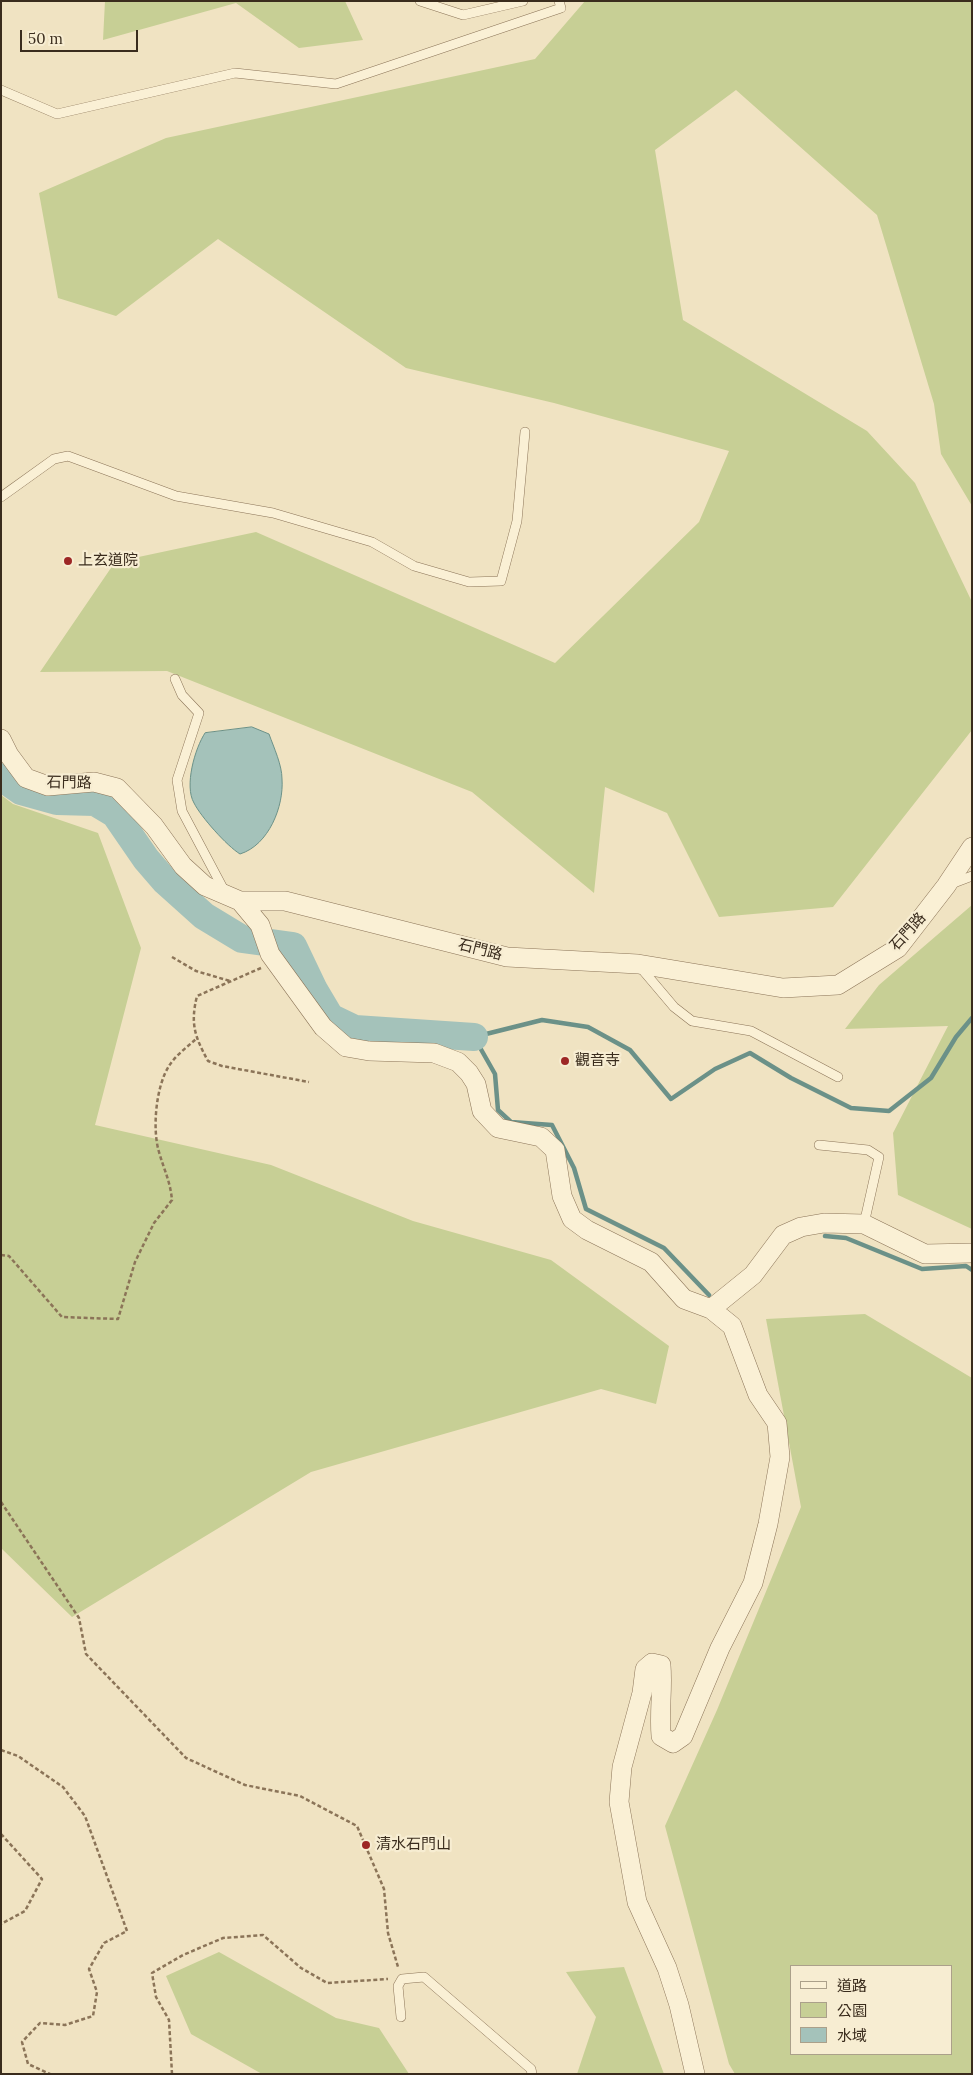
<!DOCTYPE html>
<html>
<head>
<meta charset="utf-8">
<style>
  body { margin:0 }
  #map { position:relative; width:973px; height:2075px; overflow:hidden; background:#f0e3c2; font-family:Lora,"Noto Sans TC",serif }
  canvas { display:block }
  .frame { position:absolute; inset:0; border:2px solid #3a2c1d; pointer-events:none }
  .legend { position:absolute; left:790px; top:1965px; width:162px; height:90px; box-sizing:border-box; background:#f7edd2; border:1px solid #aba08a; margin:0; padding:6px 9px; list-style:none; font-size:15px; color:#3a2c1d }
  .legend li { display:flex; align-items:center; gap:10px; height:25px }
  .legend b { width:25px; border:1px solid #aba08a }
  .scale { position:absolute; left:20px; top:30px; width:118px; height:22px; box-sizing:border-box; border:2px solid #3a2c1d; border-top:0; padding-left:6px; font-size:15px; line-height:18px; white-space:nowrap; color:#3a2c1d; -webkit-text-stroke:4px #f7edd2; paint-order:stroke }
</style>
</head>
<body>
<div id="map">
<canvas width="973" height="2075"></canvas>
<div class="frame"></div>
<ul class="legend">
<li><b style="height:6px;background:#faf0d5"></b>道路</li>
<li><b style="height:14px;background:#c7cf95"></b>公園</li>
<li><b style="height:14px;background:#a4c2ba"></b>水域</li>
</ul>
<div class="scale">50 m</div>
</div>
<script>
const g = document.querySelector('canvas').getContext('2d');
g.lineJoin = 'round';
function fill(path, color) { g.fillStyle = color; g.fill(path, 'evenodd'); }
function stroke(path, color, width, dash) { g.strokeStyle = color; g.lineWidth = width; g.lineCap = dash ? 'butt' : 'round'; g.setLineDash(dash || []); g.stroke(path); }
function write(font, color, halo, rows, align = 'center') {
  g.font = font + ' Lora,"Noto Sans TC",serif'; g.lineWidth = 4.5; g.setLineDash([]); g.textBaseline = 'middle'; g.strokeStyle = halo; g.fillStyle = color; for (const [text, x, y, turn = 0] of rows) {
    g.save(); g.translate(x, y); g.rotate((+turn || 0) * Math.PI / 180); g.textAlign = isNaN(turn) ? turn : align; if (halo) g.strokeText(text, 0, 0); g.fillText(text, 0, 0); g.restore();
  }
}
fill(new Path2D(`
  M105,1H345L363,40L299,48L236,3L103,40Z
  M585,1H972V506L941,454L934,404L877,215L736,90L655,150L683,320L867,431L915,483L972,602V730L833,907L719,917L667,813L605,787L594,893L472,792L167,671L40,672L115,562L256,532L555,663L699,522L729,451L554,403L406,368L218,239L116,316L58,298L39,193L166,138L535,59Z
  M1,795L13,804L98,833L141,948L95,1125L271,1165L413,1221L551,1260L669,1346L656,1404L601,1389L311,1472L72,1617L1,1548Z
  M972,905V1229L898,1195L893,1133L948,1026L845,1029L879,985Z
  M865,1314L972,1378V2074H735L729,2064L665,1826L717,1710L801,1507L766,1319ZM792,1966H952V2054H792Z
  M219,1952L336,2018L379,2028L409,2074H262L191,2034L166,1976Z
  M624,1967L664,2074H577L596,2017L566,1972Z`), '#c7cf95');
const water = new Path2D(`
  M252,727L269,734C274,748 282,765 282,779C284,806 269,845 240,854C227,846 201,817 194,803C184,786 195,748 205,733Z`);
fill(water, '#a4c2ba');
stroke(water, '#6b9188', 1);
stroke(new Path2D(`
  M825,1236L846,1238L922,1269L966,1266L972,1270
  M709,1295L664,1248L586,1209L574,1168L552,1125L511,1122L498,1110L495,1074L474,1037L542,1020L588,1027L630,1050L671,1099L715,1069L750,1053L791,1078L851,1108L889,1111L931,1078L956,1037L972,1018`), '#6b9188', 4.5);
stroke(new Path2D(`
  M1,777L21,791L57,801L95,802L115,814L146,859L165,881L204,916L242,939L293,946L314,990L330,1017L355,1029L474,1037`), '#a4c2ba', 28);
const lane = new Path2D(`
  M420,1L463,15L523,1
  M1,90L57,114L235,73L336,84L561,8L559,1
  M1,497L54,459L68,456L176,496L273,513L372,542L414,566L469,582L501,581L517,521L525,432
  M175,679L182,695L199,713L177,780L182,811L225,892
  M951,884L972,876
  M641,968L674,1007L692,1021L751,1031L838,1077
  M819,1145L868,1150L879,1157L864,1224
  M401,2017L398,1986L402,1979L424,1977L531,2069L532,2074`);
const street = new Path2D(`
  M1,739L9,755L26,778L48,786L94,782L117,788L154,826L183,866L205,886L240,901H285L507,957L638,964L783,988L838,985L898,948L946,886L972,847
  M240,901L260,925L270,954L323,1027L346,1047L369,1051L434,1053L458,1062L469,1073L476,1084L482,1111L498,1128L541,1137L555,1150L562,1196L572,1219L587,1230L651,1262L684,1299L711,1309L753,1275L783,1235L801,1227L824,1223L864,1224L925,1254L972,1253
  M695,2074L679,2005L667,1968L637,1902L619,1802L622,1767L642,1693L645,1669L652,1663L661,1665C663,1689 659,1712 661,1736L673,1743L683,1736L720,1648L753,1583L768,1524L780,1457L777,1423L758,1395L732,1326L711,1309`);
stroke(lane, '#8b7458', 10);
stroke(street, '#8b7458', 20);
stroke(new Path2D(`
  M172,957L196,971L230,981
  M261,968L197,996C190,1024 195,1037 208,1061L222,1066L309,1082
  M1,1255L9,1256L62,1317L118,1319L135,1262L154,1223L172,1200C170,1180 164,1170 159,1152C152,1129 156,1086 169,1066C175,1056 187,1047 196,1039
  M1,1502L79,1618L86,1654L186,1758L245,1785L300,1796L357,1826L384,1889L388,1933L398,1967
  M1,1750L18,1756L63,1787L85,1816L127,1931L104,1943L89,1969L97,1992L93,2016L65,2025L40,2023L22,2042L28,2064L50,2074
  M1,1834L42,1879L25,1911L1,1924
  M172,2074L169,2020L156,1997L152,1973L183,1955L223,1938L263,1935L301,1968L327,1983L388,1979`), '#8b7458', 2.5, [4, 2.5]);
stroke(lane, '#faf0d5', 9);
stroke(street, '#faf0d5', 19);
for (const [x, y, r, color] of [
  [68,561,5,"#9d2725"],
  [565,1061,5,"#9d2725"],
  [366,1845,5,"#9d2725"]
]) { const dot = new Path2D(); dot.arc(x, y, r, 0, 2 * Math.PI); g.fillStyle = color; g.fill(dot); stroke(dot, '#f7edd2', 2); }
write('15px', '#3a2c1d', '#f7edd2', [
  ["上玄道院",78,561],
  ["觀音寺",575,1061],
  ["清水石門山",376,1845]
], 'left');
write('15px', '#3a2c1d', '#f7edd2', [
  ["石門路",69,783,1],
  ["石門路",908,932,-48],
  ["石門路",480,950,14]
]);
</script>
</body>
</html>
